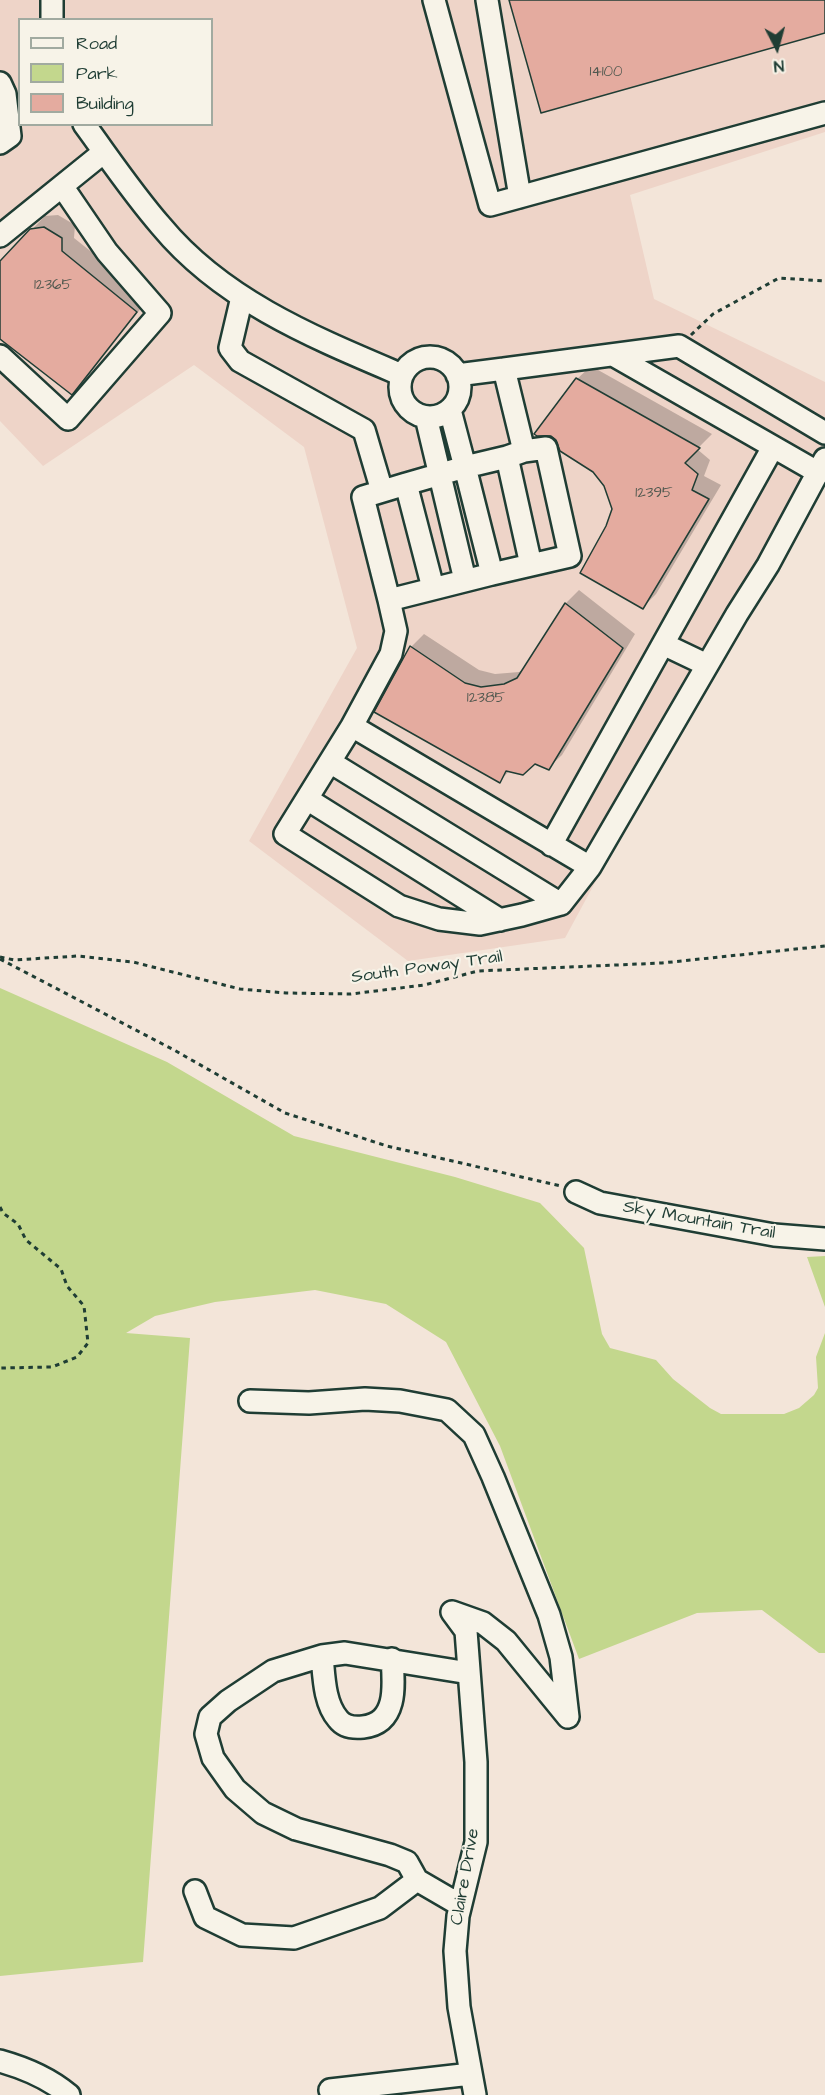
<!DOCTYPE html>
<html>
<head>
<meta charset="utf-8">
<style>
  body { margin:0 }
  #map { position:relative; width:825px; height:2095px; overflow:hidden; background:#f3e5d9; font-family:"Architects Daughter",sans-serif }
  canvas { display:block }
  .legend { position:absolute; left:18px; top:18px; width:195px; height:108px; box-sizing:border-box; background:#f7f3e8; border:2px solid #a1aaa0; margin:0; padding:8px 10px; list-style:none; font-size:18px; color:#1f3d34 }
  .legend li { display:flex; align-items:center; gap:12px; height:30px }
  .legend b { width:30px; border:2px solid #a1aaa0 }
  .north { position:absolute; left:747px; top:18px; width:60px; height:60px; -webkit-text-stroke:4px #f7f3e8; paint-order:stroke; rotate:174deg; font-size:16px; font-weight:700; line-height:24px; text-align:center; color:#1f3d34 }
  .north::after { content:''; display:block; margin:auto; width:21px; height:27px; background:#1f3d34; clip-path:polygon(50% 0,100% 100%,50% 72%,0 100%) }
</style>
</head>
<body>
<div id="map">
<canvas width="825" height="2095"></canvas>
<ul class="legend">
<li><b style="height:8px;background:#f7f3e8"></b>Road</li>
<li><b style="height:16px;background:#c3d78d"></b>Park</li>
<li><b style="height:16px;background:#e4ab9f"></b>Building</li>
</ul>
<div class="north">N</div>
</div>
<script>
const g = document.querySelector('canvas').getContext('2d');
g.lineJoin = 'round';
function fill(path, color) { g.fillStyle = color; g.fill(path, 'evenodd'); }
function stroke(path, color, width, dash) { g.strokeStyle = color; g.lineWidth = width; g.lineCap = dash ? 'butt' : 'round'; g.setLineDash(dash || []); g.stroke(path); }
function write(font, color, halo, rows, align = 'center') {
  g.font = font + ' "Architects Daughter",sans-serif'; g.lineWidth = 4.5; g.setLineDash([]); g.textBaseline = 'middle'; g.strokeStyle = halo; g.fillStyle = color; for (const [text, x, y, turn = 0] of rows) {
    g.save(); g.translate(x, y); g.rotate((+turn || 0) * Math.PI / 180); g.textAlign = isNaN(turn) ? turn : align; if (halo) g.strokeText(text, 0, 0); g.fillText(text, 0, 0); g.restore();
  }
}
fill(new Path2D(`
  M0,0H825V132L630,195L654,299L825,382V458L565,938L408,961L249,841L357,648L304,447L194,365L43,466L0,421ZM20,20H212V124H20Z`), '#eed4c8');
fill(new Path2D(`
  M0,988L167,1062L294,1136L455,1177L540,1203L584,1248L602,1334L610,1348L656,1360L673,1379L710,1408L721,1414H784L799,1408L814,1395L818,1388L816,1357L825,1333V1653H819L762,1610L697,1613L579,1659L500,1446L446,1342L386,1304L315,1290L215,1302L155,1316L126,1333L190,1338L143,1962L0,1976Z
  M825,1256V1307L807,1257Z`), '#c3d78d');
fill(new Path2D(`
  M58,215L75,225L74,238L149,298L85,380L72,393L0,337V263L45,216Z
  M591,366L712,434L697,449L710,460L704,476L721,485L656,594L643,607L608,527L614,509L577,379Z
  M579,590L635,634L562,755L548,768L535,762L510,770L500,781L411,647L424,634L479,670L495,674L519,672L524,669L566,603Z`), '#0003');
const building = new Path2D(`
  M509,0H825V33L541,113Z
  M44,227L62,238V251L137,312L72,395L0,339V261L30,229Z
  M576,378L700,448L685,463L698,474L692,490L709,499L643,609L580,573L606,526L612,509L604,486L593,472L560,451L556,440L551,436H537L534,434Z
  M565,603L623,648L549,770L535,764L523,775L506,771L500,783L374,712L410,646L465,683L481,687L504,684L517,678Z`);
fill(building, '#e4ab9f');
stroke(building, '#1f3d34', 1.5);
const minor = new Path2D(`
  M434,0L490,205L825,113
  M487,0L520,197
  M52,20V0
  M0,83L5,94L10,136L0,143
  M84,124C109,158 133,194 161,226C223,301 315,338 402,375
  M0,236L104,152
  M242,297L230,348L240,361L364,430L382,491
  M613,355L819,473
  M0,356L68,419L160,313L107,252L62,186
  M400 387a30 30 0 1 1 60 0a30 30 0 1 1-60 0Z
  M504,369L679,346L825,433
  M457,375L504,369L524,451L546,448L570,556L531,565L507,457L524,451
  M426,417L465,580
  M507,457L465,467L492,574L531,565
  M406,484L363,497L389,600L492,574
  M433,588L406,484L465,467L450,410
  M707,665L663,644L773,447
  M352,726L285,834L399,906L439,919L480,924L522,915L561,904L590,867L352,726L391,654L396,631L389,600
  M330,762L561,904
  M307,799L500,920
  M551,845L663,644
  M590,867L737,614L768,565L825,459
  M576,1192L600,1203L774,1235L825,1239
  M250,1401L309,1403L365,1399L400,1401L447,1410L474,1435L493,1477L549,1615L561,1657L568,1717L506,1641L483,1623L452,1612
  M452,1612L466,1631L476,1762V1842L458,1916L455,1951L459,2007L475,2095
  M322,1656C324,1676 324,1703 338,1719C344,1727 354,1728 363,1727C398,1723 394,1685 392,1659
  M417,1880L407,1862L390,1855L296,1829L263,1813L235,1789L213,1758L206,1734L210,1717L228,1701L273,1671L322,1656L345,1653L469,1673
  M195,1891L205,1917L242,1935L294,1938L380,1908L417,1880L460,1905
  M0,2061C25,2068 49,2078 69,2095
  M330,2090L471,2074`);
stroke(minor, '#1f3d34', 26);
stroke(new Path2D(`
  M691,335L713,314L779,278L825,281
  M0,957L14,960L78,956L133,962L240,989L286,993L351,994L424,985L478,971L662,963L825,946
  M0,959L174,1050L285,1113L387,1146L561,1186
  M0,1207L3,1213L18,1224L26,1240L61,1269L67,1286L84,1306L88,1343L77,1357L52,1367L0,1368`), '#1f3d34', 3, [4.5, 4.5]);
stroke(minor, '#f7f3e8', 21);
write('15px', '#50584f', null, [
  ["14100",606,73],
  ["12365",53,286],
  ["12395",654,494],
  ["12385",486,699]
]);
write('18px', '#1f3d34', '#f7f3e8', [
  ["South Poway Trail",427,968,-8],
  ["Sky Mountain Trail",699,1221,10],
  ["Claire Drive",466,1877,-80]
]);
</script>
</body>
</html>
